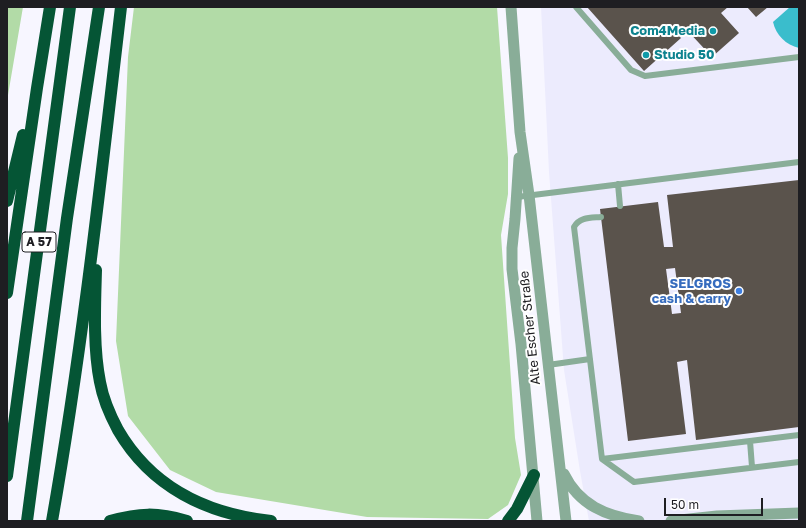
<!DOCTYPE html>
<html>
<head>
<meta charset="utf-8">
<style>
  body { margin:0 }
  #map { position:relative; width:806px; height:528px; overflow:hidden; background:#f7f6ff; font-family:"Golos Text",sans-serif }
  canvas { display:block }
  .frame { position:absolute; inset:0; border:8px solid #1e1e22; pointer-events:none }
  .scale { position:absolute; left:664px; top:498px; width:99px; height:18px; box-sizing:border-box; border:2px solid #1e1e22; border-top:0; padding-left:5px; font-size:12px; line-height:14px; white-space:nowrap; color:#1e1e22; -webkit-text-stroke:3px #fff; paint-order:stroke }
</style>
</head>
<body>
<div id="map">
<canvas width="806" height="528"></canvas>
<div class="frame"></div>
<div class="scale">50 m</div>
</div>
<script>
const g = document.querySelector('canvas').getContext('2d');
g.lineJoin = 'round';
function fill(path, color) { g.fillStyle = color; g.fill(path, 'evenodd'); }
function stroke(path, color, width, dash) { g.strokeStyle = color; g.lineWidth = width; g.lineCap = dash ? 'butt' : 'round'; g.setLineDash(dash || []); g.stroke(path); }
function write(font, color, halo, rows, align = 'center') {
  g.font = font + ' "Golos Text",sans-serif'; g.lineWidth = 4; g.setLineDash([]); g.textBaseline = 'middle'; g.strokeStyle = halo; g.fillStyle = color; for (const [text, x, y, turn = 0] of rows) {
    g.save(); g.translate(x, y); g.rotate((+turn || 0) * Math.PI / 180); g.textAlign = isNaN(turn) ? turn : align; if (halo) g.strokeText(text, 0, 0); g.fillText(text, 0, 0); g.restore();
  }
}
fill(new Path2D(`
  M541,7H799V521H589L580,471L564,370L549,172Z`), '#ecebfd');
fill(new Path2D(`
  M7,7H23L7,101Z
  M134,7H497L508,158V194L501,235L515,438L521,475L508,505L488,519L367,517L216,492L170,470L128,416L116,341L128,57Z`), '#b2dba7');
fill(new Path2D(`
  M790,7H799V48C786,45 776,35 773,22Z`), '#3abdcc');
fill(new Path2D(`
  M587,7H728L721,13L739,33L712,57L686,29L679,36L681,38L644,71Z
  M747,7H768L756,17Z
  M799,180V427L696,440L687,360L677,362L686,434L628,441L600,209L658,202L664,247H673L667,195ZM675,268L681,313L672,314L666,269Z`), '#5a534c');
stroke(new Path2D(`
  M576,7L631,70L645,76L799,57
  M618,184L620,206
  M517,197L799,162
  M601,217C590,218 580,217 574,227L602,459L634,482L799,462
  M548,365L590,359
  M750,441L752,467
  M602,459L799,435`), '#89ad98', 6);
stroke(new Path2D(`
  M511,7L520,132L529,195L566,521
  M519,158L515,219L512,248V269L521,344L537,521
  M564,474C579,505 606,516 639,521
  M671,521L717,516L799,513`), '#89ad98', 11);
stroke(new Path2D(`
  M7,201L23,135
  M96,270C95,305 93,347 100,382C103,399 110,415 118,430C151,487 207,514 271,521
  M7,293L37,88L50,7
  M7,476L70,7
  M27,521L67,218L99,7
  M52,521C82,351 101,179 121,7
  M110,521C139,513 157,512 187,521
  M508,521L517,509L534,475`), '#055535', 12);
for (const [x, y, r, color] of [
  [713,31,4,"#0f9aa8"],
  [646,55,4,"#0f9aa8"],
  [739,291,4,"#3f7fe0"]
]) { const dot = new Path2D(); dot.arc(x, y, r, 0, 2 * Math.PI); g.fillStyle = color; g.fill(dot); stroke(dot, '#fff', 1.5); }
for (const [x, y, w] of [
  [39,242,34]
]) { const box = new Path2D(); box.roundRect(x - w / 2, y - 10, w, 20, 3); g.fillStyle = '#fff'; g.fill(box); stroke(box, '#1e1e22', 1); }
write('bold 12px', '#1e1e22', null, [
  ["A 57",39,242]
]);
write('bold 13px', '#0d838f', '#fff', [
  ["Com4Media",705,31],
  ["Studio 50",654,55,"left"]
], 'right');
write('bold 13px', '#366cbe', '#fff', [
  ["SELGROS",731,284],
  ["cash & carry",731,299]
], 'right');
write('13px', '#1e1e22', '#fff', [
  ["Alte Escher Straße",530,328,-96]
]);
</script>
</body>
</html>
